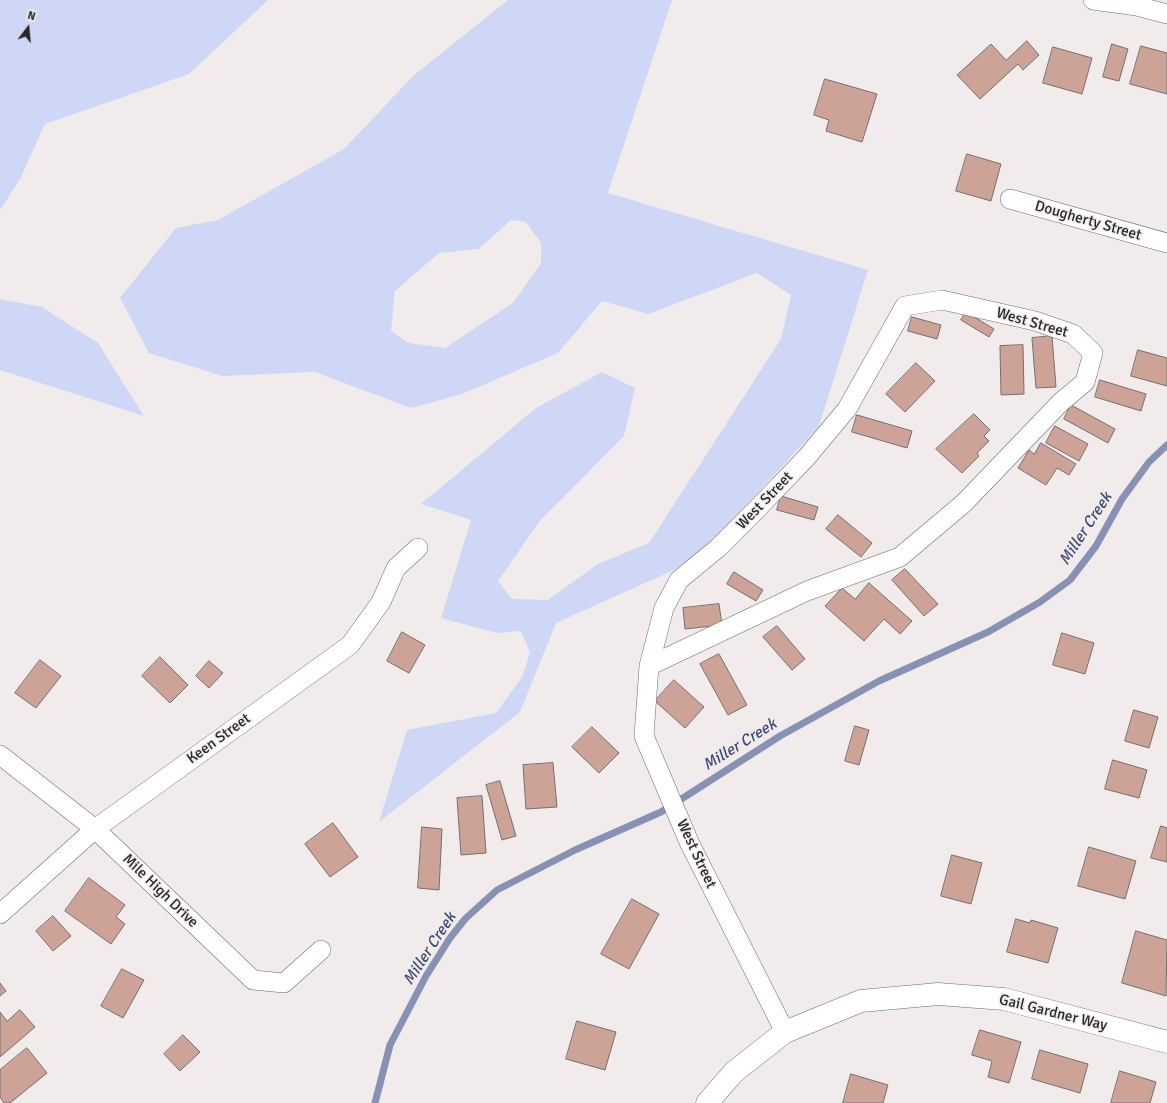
<!DOCTYPE html>
<html>
<head>
<meta charset="utf-8">
<style>
  body { margin:0 }
  #map { position:relative; width:1167px; height:1103px; overflow:hidden; background:#f1eceb; font-family:Signika,sans-serif }
  canvas { display:block }
  .north { position:absolute; left:8px; top:8px; width:40px; height:40px; -webkit-text-stroke:3px #f1eceb; paint-order:stroke; rotate:16deg; font-size:11px; font-weight:700; line-height:16px; text-align:center; color:#282626 }
  .north::after { content:''; display:block; margin:auto; width:14px; height:18px; background:#282626; clip-path:polygon(50% 0,100% 100%,50% 72%,0 100%) }
</style>
</head>
<body>
<div id="map">
<canvas width="1167" height="1103"></canvas>
<div class="north">N</div>
</div>
<script>
const g = document.querySelector('canvas').getContext('2d');
g.lineJoin = 'round';
function fill(path, color) { g.fillStyle = color; g.fill(path, 'evenodd'); }
function stroke(path, color, width, dash) { g.strokeStyle = color; g.lineWidth = width; g.lineCap = dash ? 'butt' : 'round'; g.setLineDash(dash || []); g.stroke(path); }
function write(font, color, halo, rows, align = 'center') {
  g.font = font + ' Signika,sans-serif'; g.lineWidth = 3; g.setLineDash([]); g.textBaseline = 'middle'; g.strokeStyle = halo; g.fillStyle = color; for (const [text, x, y, turn = 0] of rows) {
    g.save(); g.translate(x, y); g.rotate((+turn || 0) * Math.PI / 180); g.textAlign = isNaN(turn) ? turn : align; if (halo) g.strokeText(text, 0, 0); g.fillText(text, 0, 0); g.restore();
  }
}
fill(new Path2D(`
  M0,0H268L189,74L45,124L20,179L0,210Z
  M508,0H672L608,193L868,270L819,426L708,547L674,570L556,623L520,712L379,822L407,730L496,713L522,677L530,653L521,631L497,633L441,618L471,520L421,504L536,408L602,372L635,388L624,436L539,522L498,581L512,599L548,600L598,564L649,543L781,339L791,295L757,273L648,314L602,301L558,353L462,394L411,408L315,372L222,376L149,353L120,298L176,228L218,220L344,149L413,76ZM511,220L526,222L541,243V263L513,303L445,348L409,343L391,331L395,291L439,253L479,249Z
  M0,299L42,307L98,343L144,416L0,370Z`), '#ced7f5');
stroke(new Path2D(`
  M375,1103L390,1045L426,976L450,938L465,919L497,890L575,850L661,812L780,736L879,681L988,632L1040,602L1070,580L1096,546L1122,499L1149,462L1167,445`), '#8791b3', 7);
const building = new Path2D(`
  M1027,41L1039,55L1023,70L1018,64L980,99L957,75L991,44L1006,60Z
  M1112,44L1128,49L1119,81L1103,77Z
  M1141,46L1167,53V94L1130,84Z
  M1053,47L1092,58L1082,94L1043,83Z
  M825,79L877,94L862,142L826,131L829,120L814,115Z
  M967,154L1001,164L991,201L956,191Z
  M966,312L994,329L989,337L961,320Z
  M912,317L941,325L937,339L908,331Z
  M1052,336L1056,387L1036,388L1032,338Z
  M1023,345L1024,394L1001,395L1000,346Z
  M1138,350L1167,358V386L1131,376Z
  M916,363L935,381L905,412L886,394Z
  M1100,380L1146,394L1141,411L1095,397Z
  M1071,405L1115,429L1108,443L1064,419Z
  M974,414L990,430L984,436L989,441L977,453L979,456L962,473L936,449Z
  M857,415L912,431L907,448L852,432Z
  M1055,426L1088,444L1079,461L1046,443Z
  M1041,443L1076,464L1069,475L1057,468L1046,485L1018,468L1029,450L1034,454Z
  M781,496L818,507L814,520L777,510Z
  M838,515L872,543L861,557L826,529Z
  M905,569L938,604L924,616L892,580Z
  M734,572L763,590L756,601L727,584Z
  M869,583L912,621L900,634L884,619L864,641L825,606L842,588L855,599Z
  M719,604L722,625L685,629L683,608Z
  M777,626L805,659L792,670L763,637Z
  M402,632L425,645L409,673L387,661Z
  M1062,633L1094,643L1085,674L1053,665Z
  M719,654L747,705L728,715L700,664Z
  M160,657L188,685L170,703L142,676Z
  M40,660L61,676L36,708L15,693Z
  M209,661L223,673L209,688L196,676Z
  M674,680L704,707L685,728L655,701Z
  M1134,710L1158,717L1149,748L1125,741Z
  M855,726L869,730L859,765L845,761Z
  M592,727L619,753L599,773L572,747Z
  M1113,760L1147,770L1139,798L1105,789Z
  M553,763L557,807L526,809L523,765Z
  M500,781L516,836L502,840L486,785Z
  M482,796L486,853L461,855L457,798Z
  M333,823L358,857L330,877L305,844Z
  M1161,826L1167,828V862L1151,858Z
  M422,827L442,829L439,890L418,888Z
  M1089,847L1136,861L1125,899L1078,886Z
  M952,855L982,863L971,904L941,896Z
  M89,878L125,905L116,917L125,924L111,944L65,911Z
  M632,899L659,914L629,969L601,954Z
  M53,916L71,936L53,951L36,931Z
  M1016,919L1030,923L1031,920L1058,928L1048,963L1007,952Z
  M1136,931L1167,940L1166,996L1122,983Z
  M122,969L144,980L123,1018L101,1006Z
  M0,983L6,991L0,996Z
  M20,1010L35,1027L0,1057V1012L7,1021Z
  M577,1021L616,1032L605,1070L566,1059Z
  M980,1030L1021,1042L1009,1083L988,1077L992,1061L972,1055Z
  M183,1035L200,1052L180,1071L164,1054Z
  M27,1048L47,1073L10,1103H4L0,1097V1070Z
  M1040,1050L1088,1064L1080,1093L1032,1079Z
  M1120,1071L1156,1082L1150,1103H1111Z
  M851,1074L888,1085L883,1103H843Z`);
fill(building, '#cda397');
stroke(building, '#736f6e', 1);
const minor = new Path2D(`
  M1093,0L1137,6L1167,14
  M1010,199L1167,243
  M649,666L664,608L679,580L718,548L756,510L806,458L847,409L905,306L942,300L1035,321L1073,334L1093,353L1085,382L1061,402L964,503L900,557L807,591L649,666L644,736L689,842L785,1032
  M0,755L95,829L253,980L284,983L321,950
  M0,914L95,829L350,645L381,602L396,568L418,548`);
const tertiary = new Path2D(`
  M707,1103L734,1072L785,1032L861,1001L938,994L1004,999L1167,1042`);
stroke(minor, '#6e6b6a', 20);
stroke(tertiary, '#6e6b6a', 23);
stroke(minor, '#fff', 19);
stroke(tertiary, '#fff', 22);
write('15px', '#282626', '#f1eceb', [
  ["Dougherty Street",1088,221,16],
  ["West Street",1032,323,16],
  ["West Street",765,501,-46],
  ["Keen Street",219,739,-36],
  ["West Street",696,854,65],
  ["Mile High Drive",160,891,44],
  ["Gail Gardner Way",1053,1013,14]
]);
write('italic 16px', '#3d4979', '#f1eceb', [
  ["Miller Creek",1086,529,-57],
  ["Miller Creek",740,745,-32],
  ["Miller Creek",430,949,-57]
]);
</script>
</body>
</html>
